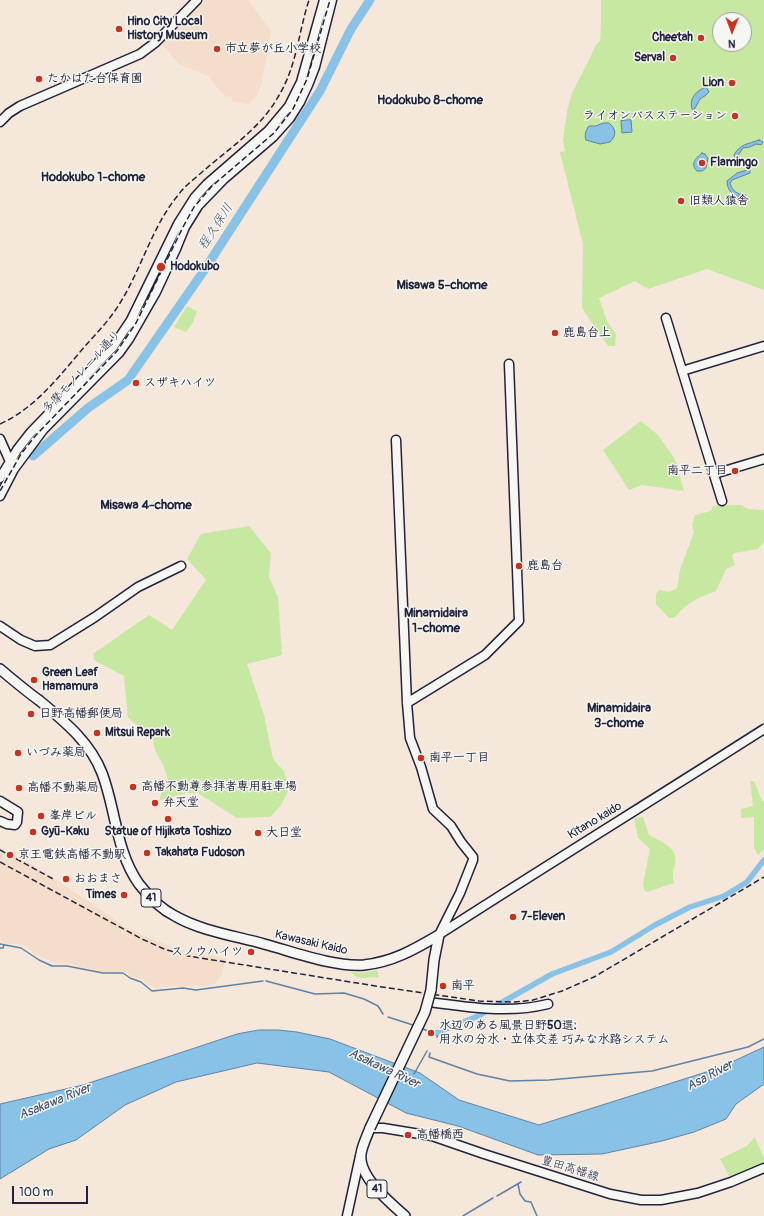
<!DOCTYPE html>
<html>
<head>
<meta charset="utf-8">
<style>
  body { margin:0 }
  #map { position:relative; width:764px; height:1216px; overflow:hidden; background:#f5e7da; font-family:Pangolin,sans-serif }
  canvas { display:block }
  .north { position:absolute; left:712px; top:12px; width:40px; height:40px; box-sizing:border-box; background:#f6f6f2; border:1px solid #a1a1a9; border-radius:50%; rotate:181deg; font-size:11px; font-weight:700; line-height:16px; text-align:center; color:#22223b }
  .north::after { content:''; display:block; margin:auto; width:14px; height:18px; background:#c8321e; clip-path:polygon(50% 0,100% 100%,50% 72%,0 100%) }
  .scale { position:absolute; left:12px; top:1186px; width:76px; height:18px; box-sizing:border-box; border:2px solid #22223b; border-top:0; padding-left:5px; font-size:12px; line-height:14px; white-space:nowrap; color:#22223b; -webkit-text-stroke:3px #f6f6f2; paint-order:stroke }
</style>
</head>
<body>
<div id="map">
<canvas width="764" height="1216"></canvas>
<div class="north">N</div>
<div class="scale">100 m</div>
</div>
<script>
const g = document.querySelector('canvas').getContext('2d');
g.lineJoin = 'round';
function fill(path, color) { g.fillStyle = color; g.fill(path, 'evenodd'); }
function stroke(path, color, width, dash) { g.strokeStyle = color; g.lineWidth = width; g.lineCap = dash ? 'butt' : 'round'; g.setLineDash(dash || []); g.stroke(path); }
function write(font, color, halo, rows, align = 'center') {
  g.font = font + ' Pangolin,"Klee One",sans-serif'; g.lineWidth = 3; g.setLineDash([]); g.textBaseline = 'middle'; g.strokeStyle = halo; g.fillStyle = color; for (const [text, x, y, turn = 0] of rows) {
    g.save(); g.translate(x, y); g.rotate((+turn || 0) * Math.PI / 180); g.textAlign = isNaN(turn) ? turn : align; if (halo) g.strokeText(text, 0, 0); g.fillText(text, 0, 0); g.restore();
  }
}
fill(new Path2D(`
  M201,0H248L271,31L261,86L256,97L248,104L233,102L231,96L227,97L212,82L209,76L179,64L162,44L192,12Z
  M0,848L41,870L101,910L126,928L180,950L226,958L221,976L215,984L206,986H174L155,988L140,978L134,977L123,971L108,973L65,963H57L35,955L30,948L19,944H5L0,938Z`), '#f4ddca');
fill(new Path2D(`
  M601,0H764V290L707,269L648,289L635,281L599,298L607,321L616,334L615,346H608L582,308L583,244L560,152L565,151L563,141L567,111L572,93L586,66L596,45L600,41L601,26ZM720,20H744V44H720Z
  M187,306L197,311L193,322L186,332L174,327Z
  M641,421L657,434L675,459L684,491L642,485L629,490L603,450Z
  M729,505H741L748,509L764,510V542L758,549L734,553L732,556L735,565L726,569L716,591C698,598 688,602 675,617L669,618L656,604V594L659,590L669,592L677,588L680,570L694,532L692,525L695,515L711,511L713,506Z
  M249,526L271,553L269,577L278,597L282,655L247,664L264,715L273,759L284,771L289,790L281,805L270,817L237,818L198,793H186L160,800L162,789L169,783L164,767L155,750L152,736L128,718L124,676L94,660L93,654L149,615L172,630L206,580L187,559L201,534Z
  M750,781H754L762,801H764V849L758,855L754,847V817L741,818V809L753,806Z
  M643,817L649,835C661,842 679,847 675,864C673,873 672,874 674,883L647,892L644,890L643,884L650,849L638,838L634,818Z
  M377,970L379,977L361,978L356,977L351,972L362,973Z
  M755,1137L764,1158V1165L732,1178L729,1176L720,1159L747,1146Z`), '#c6e8a1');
const water = new Path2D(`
  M706,87L709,92L706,95L700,99L694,110L692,109C689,98 696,91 706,87Z
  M631,120L632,132L622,133L621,121Z
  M604,123H609C616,129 617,135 610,142L600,144L586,140C584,134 586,130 589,126H595Z
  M759,140L763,142L761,145L756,144L750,147L743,148L737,157L739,161L749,164L750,167V173L732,180L730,183C732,191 738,195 746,195L745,198C735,197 727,192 727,181L737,173L747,170L748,167L736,162L734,155C740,144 748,144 759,140Z
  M702,153L705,154L708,158L706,168L702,171H697C690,164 695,159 702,153Z
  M259,1030H278L297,1032L330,1039L420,1073L459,1100L539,1125L719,1068L764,1047V1084L736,1104L726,1119L694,1132L662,1141L602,1154L538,1155L458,1126L406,1113L329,1072L257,1063L176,1082L125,1105L76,1140L49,1149L0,1179V1104L83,1085L237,1034Z`);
fill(water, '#88c2e7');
stroke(water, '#5f82a2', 1);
stroke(new Path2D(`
  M0,944L21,948L39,960L52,966H67L103,973H123L130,978L141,982L152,991L183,988L196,990L263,981
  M0,948H3L4,945
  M266,981L315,994L344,993L364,999L378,1006L383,1014
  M388,1017L416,1026
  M421,1028L437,1035
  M437,1037L438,1034L455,1025
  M430,1053L429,1057L477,1074L510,1081L549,1080L652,1071L748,1047L764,1039
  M414,1074L427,1051
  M518,1184L520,1194L525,1201L531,1202L537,1216
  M497,1196L521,1182
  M463,1216L493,1198`), '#5f82a2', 1.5);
stroke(new Path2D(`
  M436,1033L478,1016L552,974L611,952L655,925L690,907L724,896L747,882L764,860`), '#88c2e7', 5.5);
stroke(new Path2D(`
  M33,456L88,408L128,380L203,272L320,91L351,29L370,0`), '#88c2e7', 9);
const secondary = new Path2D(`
  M0,122L9,113L20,106L140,54L156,42L197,0
  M666,318L722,501
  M682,371L764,346
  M0,439L11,464
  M396,440L407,703L410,738L421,767L433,809L451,826L461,842L473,857V860L460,893L439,935
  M714,474L764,459
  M0,478L17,450L31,432L113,347L131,320L178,224L195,197L207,184L268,131L289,106L301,82L324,0
  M0,496L14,469L43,430L119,353L129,339L156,292L176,249L185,227L198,206L224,179L273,137L290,118L300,102L308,85L315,67L332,0
  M0,626L21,640L35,646L50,645L95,617L138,587L181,566
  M407,703L485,655L519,621L509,364
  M0,801L18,812L17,822L15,825L7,824L0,821
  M440,934C547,865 656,798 764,729
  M429,1002C469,1007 508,1014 548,1004
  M370,1128H383L432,1136L484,1154L610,1194L641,1200H661L698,1193L731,1182L764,1168
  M347,1216L360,1156`);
const primary = new Path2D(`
  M0,669C13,680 26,691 40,701C65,722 90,742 102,773C116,810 116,852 139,884C149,897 161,909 175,916C201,931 236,936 264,944C294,952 334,967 364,965C393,962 415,949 439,935
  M431,990L434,960L439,935
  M370,1128C367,1136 362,1146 361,1154C358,1176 390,1203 405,1216`);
stroke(secondary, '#22223b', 11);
stroke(primary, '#22223b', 12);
stroke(secondary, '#f6f6f2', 8);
stroke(primary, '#f6f6f2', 9);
stroke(new Path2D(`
  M0,424C36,408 61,374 86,345C98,332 111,318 120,303C142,268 152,226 179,194C185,186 193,180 201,173C228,149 260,129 278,97C297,66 298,34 309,0
  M0,491L21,454L36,435L117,351L136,323L183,227L194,207L212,186L274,133L293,109L307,79L330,0
  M0,850L55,880
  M0,862L142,939L164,949L188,956L382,987L479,1001L515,1002L533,1000L562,991L594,977L764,877`), '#22223b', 1.5, [6, 3]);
const primaryBridge = new Path2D(`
  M370,1128L425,1012L431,990`);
stroke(primaryBridge, '#22223b', 12, []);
stroke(primaryBridge, '#f6f6f2', 9);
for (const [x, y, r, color] of [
  [119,29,4,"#c8321e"],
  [701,38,4,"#c8321e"],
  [217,49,4,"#c8321e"],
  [673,58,4,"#c8321e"],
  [39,79,4,"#c8321e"],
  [732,83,4,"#c8321e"],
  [735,116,4,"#c8321e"],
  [702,163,4,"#c8321e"],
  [681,201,4,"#c8321e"],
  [161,267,5,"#c8321e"],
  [555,333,4,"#c8321e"],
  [136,383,4,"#c8321e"],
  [735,471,4,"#c8321e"],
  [519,566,4,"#c8321e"],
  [34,680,4,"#c8321e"],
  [31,714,4,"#c8321e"],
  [97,733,4,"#c8321e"],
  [18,753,4,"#c8321e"],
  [421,758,4,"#c8321e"],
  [133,787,4,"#c8321e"],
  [19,788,4,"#c8321e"],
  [155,803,4,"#c8321e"],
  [41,816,4,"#c8321e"],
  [168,819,4,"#c8321e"],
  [33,832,4,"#c8321e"],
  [258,833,4,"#c8321e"],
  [147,853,4,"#c8321e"],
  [10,855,4,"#c8321e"],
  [66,879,4,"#c8321e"],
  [124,895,4,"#c8321e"],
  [513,917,4,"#c8321e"],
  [251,952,4,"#c8321e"],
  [443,986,4,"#c8321e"],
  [431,1033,4,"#c8321e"],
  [408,1135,4,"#c8321e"]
]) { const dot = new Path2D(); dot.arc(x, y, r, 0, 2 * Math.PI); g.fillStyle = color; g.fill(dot); stroke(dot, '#f6f6f2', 1.5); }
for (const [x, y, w] of [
  [151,898,20],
  [377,1189,20]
]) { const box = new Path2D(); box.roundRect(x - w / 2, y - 9, w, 18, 3); g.fillStyle = '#f6f6f2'; g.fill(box); stroke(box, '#22223b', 1); }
write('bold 11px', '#22223b', null, [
  ["41",151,898],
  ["41",377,1189]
]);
write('bold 12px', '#22223b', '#f6f6f2', [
  ["Hino City Local",127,22],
  ["History Museum",127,36],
  ["Cheetah",693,38,"right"],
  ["市立夢が丘小学校",225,49],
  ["Serval",665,58,"right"],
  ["たかはた台保育園",47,79],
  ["Lion",724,83,"right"],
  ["ライオンバスステーション",727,116,"right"],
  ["Flamingo",710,163],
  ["旧類人猿舎",689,201],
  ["Hodokubo",170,267],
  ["鹿島台上",563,333],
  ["スザキハイツ",144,383],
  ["南平二丁目",727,471,"right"],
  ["鹿島台",527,566],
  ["Green Leaf",42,673],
  ["Hamamura",42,687],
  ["日野高幡郵便局",39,714],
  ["Mitsui Repark",105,733],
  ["いづみ薬局",26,753],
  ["南平一丁目",429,758],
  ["高幡不動尊参拝者専用駐車場",141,787],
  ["高幡不動薬局",27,788],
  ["弁天堂",163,803],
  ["峯岸ビル",49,816],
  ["Gyū-Kaku",41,832],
  ["Statue of Hijikata Toshizo",168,832,"center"],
  ["大日堂",266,833],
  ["Takahata Fudoson",155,853],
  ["京王電鉄高幡不動駅",18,855],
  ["おおまさ",74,879],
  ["Times",116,895,"right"],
  ["7-Eleven",521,917],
  ["スノウハイツ",243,952,"right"],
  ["南平",451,986],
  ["水辺のある風景日野50選:",439,1026],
  ["用水の分水・立体交差 巧みな水路システム",439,1040],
  ["高幡橋西",416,1135]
], 'left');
write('12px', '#22223b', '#f6f6f2', [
  ["多摩モノレール通り",82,372,-47],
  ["Kitano kaido",595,821,-31],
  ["Kawasaki Kaido",311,943,13],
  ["豊田高幡線",570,1169,17]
]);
write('bold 13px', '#22223b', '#f6f6f2', [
  ["Hodokubo 8-chome",430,101],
  ["Hodokubo 1-chome",93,178],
  ["Misawa 5-chome",442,286],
  ["Misawa 4-chome",146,506],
  ["Minamidaira",436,614],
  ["1-chome",436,629],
  ["Minamidaira",619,709],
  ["3-chome",619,724]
]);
write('italic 13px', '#41526f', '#f6f6f2', [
  ["程久保川",216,227,-57],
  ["Asakawa River",384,1069,25],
  ["Asa River",710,1076,-28],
  ["Asakawa River",55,1102,-22]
]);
</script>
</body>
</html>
